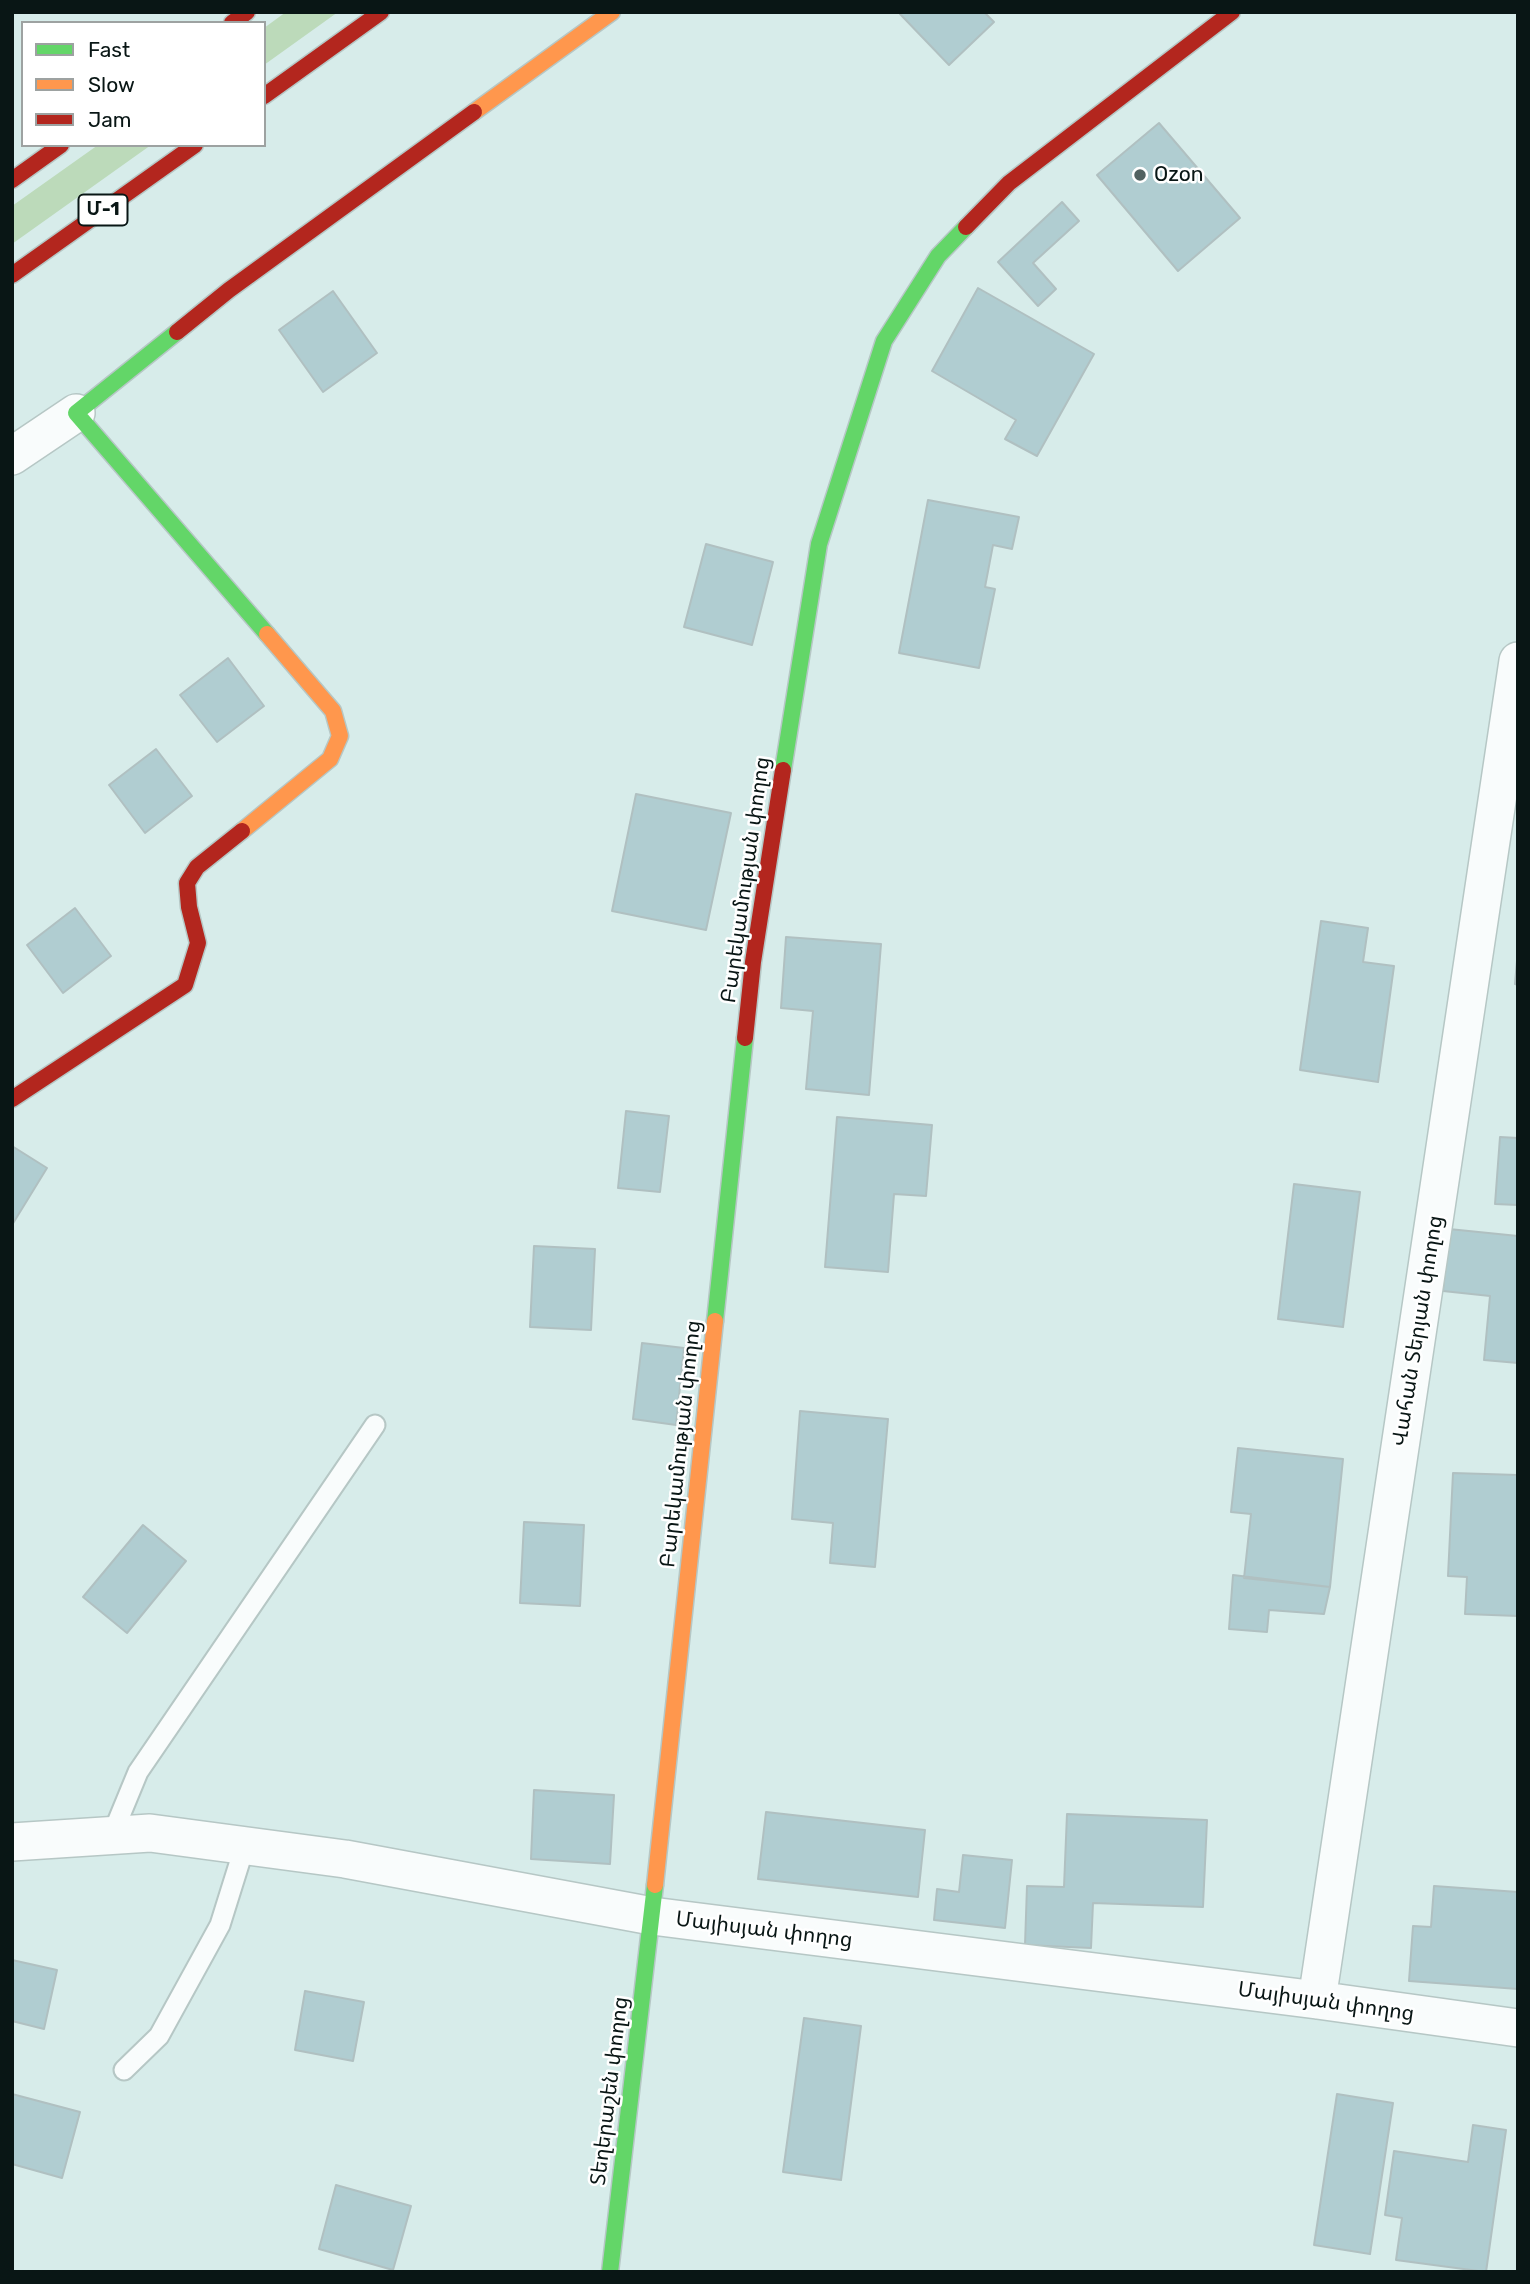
<!DOCTYPE html>
<html>
<head>
<meta charset="utf-8">
<style>
  body { margin:0 }
  #map { position:relative; width:1530px; height:2284px; overflow:hidden; background:#d7ecea; font-family:Rubik,sans-serif }
  canvas { display:block }
  .frame { position:absolute; inset:0; border:14px solid #091615; pointer-events:none }
  .legend { position:absolute; left:21px; top:21px; width:245px; height:126px; box-sizing:border-box; background:#fff; border:2px solid #9da2a1; margin:0; padding:9px 12px; list-style:none; font-size:21px; color:#091615 }
  .legend li { display:flex; align-items:center; gap:14px; height:35px }
  .legend b { width:35px; border:2px solid #9da2a1 }
</style>
</head>
<body>
<div id="map">
<canvas width="1530" height="2284"></canvas>
<div class="frame"></div>
<ul class="legend">
<li><b style="height:9px;background:#63d668"></b>Fast</li>
<li><b style="height:9px;background:#ff974d"></b>Slow</li>
<li><b style="height:9px;background:#b3261e"></b>Jam</li>
</ul>
</div>
<script>
const g = document.querySelector('canvas').getContext('2d');
g.lineJoin = 'round';
function fill(path, color) { g.fillStyle = color; g.fill(path, 'evenodd'); }
function stroke(path, color, width, dash) { g.strokeStyle = color; g.lineWidth = width; g.lineCap = dash ? 'butt' : 'round'; g.setLineDash(dash || []); g.stroke(path); }
function write(font, color, halo, rows, align = 'center') {
  g.font = font + ' Rubik,"Noto Sans Armenian",sans-serif'; g.lineWidth = 5; g.setLineDash([]); g.textBaseline = 'middle'; g.strokeStyle = halo; g.fillStyle = color; for (const [text, x, y, turn = 0] of rows) {
    g.save(); g.translate(x, y); g.rotate((+turn || 0) * Math.PI / 180); g.textAlign = isNaN(turn) ? turn : align; if (halo) g.strokeText(text, 0, 0); g.fillText(text, 0, 0); g.restore();
  }
}
fill(new Path2D(`
  M286,12H338L264,65V28Z
  M98,145H151L12,244V206Z`), '#bcdaba');
const building = new Path2D(`
  M902,12H984L994,22L949,65L900,14Z
  M1159,123L1240,218L1178,271L1097,175Z
  M1062,202L1079,221L1033,263L1056,289L1038,306L998,262Z
  M978,288L1094,354L1037,456L1005,439L1016,420L932,371Z
  M333,291L377,353L323,392L279,330Z
  M928,500L1019,517L1012,549L993,545L985,587L995,589L979,668L899,653Z
  M706,544L773,562L752,645L684,627Z
  M228,658L264,706L217,742L180,695Z
  M156,749L192,796L145,833L109,785Z
  M636,794L731,813L706,930L612,911Z
  M75,908L111,956L63,993L27,945Z
  M1321,921L1368,928L1363,962L1394,966L1378,1082L1300,1070Z
  M786,937L881,944L869,1095L806,1089L813,1011L781,1008Z
  M1518,949V985L1515,984Z
  M626,1111L669,1116L660,1192L618,1188Z
  M837,1117L932,1125L926,1196L894,1194L888,1272L825,1267Z
  M1500,1137L1518,1138V1205L1495,1204Z
  M12,1146L47,1168L12,1225Z
  M1294,1184L1360,1192L1343,1327L1278,1319Z
  M1449,1229L1518,1236V1363L1484,1360L1490,1296L1443,1291Z
  M534,1246L595,1249L591,1330L530,1327Z
  M642,1343L684,1348L676,1425L633,1419Z
  M800,1411L888,1419L875,1567L830,1563L833,1523L792,1519Z
  M1238,1448L1343,1459L1330,1587L1244,1578L1251,1514L1231,1512Z
  M1453,1473L1518,1475V1616L1465,1614L1467,1577L1448,1576Z
  M524,1522L584,1525L580,1606L520,1603Z
  M143,1525L186,1561L127,1633L83,1597Z
  M1233,1575L1330,1587L1324,1614L1269,1610L1267,1632L1229,1629Z
  M534,1790L614,1795L610,1864L531,1859Z
  M766,1812L925,1830L918,1897L758,1879Z
  M1067,1814L1207,1820L1203,1907L1093,1903L1091,1948L1025,1945L1027,1886L1064,1887Z
  M963,1855L1012,1860L1005,1928L934,1920L937,1889L959,1892Z
  M1434,1886L1518,1892V1989L1409,1981L1413,1926L1431,1927Z
  M12,1960L57,1970L44,2029L12,2021Z
  M305,1991L364,2002L353,2061L295,2050Z
  M804,2018L861,2026L841,2180L783,2172Z
  M12,2094L80,2112L62,2178L12,2164Z
  M1337,2094L1393,2103L1370,2254L1314,2245Z
  M1473,2125L1506,2130L1486,2272L1396,2260L1402,2218L1385,2215L1394,2151L1468,2162Z
  M336,2185L411,2206L393,2270L319,2249Z`);
fill(building, '#b0cdd1');
stroke(building, '#b0c0c1', 2);
const lane = new Path2D(`
  M112,1835L138,1772L375,1425
  M124,2070L159,2036L220,1925L245,1845`);
const street = new Path2D(`
  M12,456L76,413
  M12,1842L150,1833L345,1859L652,1916L1317,2000L1518,2028
  M1317,2000L1518,661`);
const fast = new Path2D(`
  M177,332L76,413L267,634
  M783,770L819,544L884,341L938,256L966,227
  M715,1321L745,1038
  M610,2272L655,1885`);
const slow = new Path2D(`
  M474,112L612,12
  M242,831L330,759L340,736L333,711L267,634
  M655,1885L715,1321`);
const jam = new Path2D(`
  M232,23L247,12
  M264,96L381,12
  M12,180L61,145
  M966,227L1009,183L1232,12
  M12,275L195,145
  M177,332L229,290L474,112
  M745,1038L753,962L783,770
  M12,1099L185,985L198,943L189,907L187,883L197,867L242,831`);
stroke(lane, '#b6c7c5', 23);
stroke(street, '#b6c7c5', 40);
stroke(fast, '#b6c7c5', 19);
stroke(slow, '#b6c7c5', 19);
stroke(jam, '#b6c7c5', 19);
stroke(lane, '#f9fcfc', 19);
stroke(street, '#f9fcfc', 37);
stroke(fast, '#63d668', 16);
stroke(slow, '#ff974d', 16);
stroke(jam, '#b3261e', 16);
for (const [x, y, r, color] of [
  [1140,175,7,"#516160"]
]) { const dot = new Path2D(); dot.arc(x, y, r, 0, 2 * Math.PI); g.fillStyle = color; g.fill(dot); stroke(dot, '#fff', 2.5); }
for (const [x, y, w] of [
  [103,210,49]
]) { const box = new Path2D(); box.roundRect(x - w / 2, y - 15.5, w, 31, 5); g.fillStyle = '#fff'; g.fill(box); stroke(box, '#091615', 2); }
write('bold 19px', '#091615', null, [
  ["Մ-1",103,210]
]);
write('21px', '#091615', '#fff', [
  ["Ozon",1154,175]
], 'left');
write('21px', '#091615', '#fff', [
  ["Բարեկամության փողոց",746,880,-82],
  ["Վահան Տերյան փողոց",1418,1331,-81],
  ["Բարեկամության փողոց",681,1444,-84],
  ["Մայիսյան փողոց",764,1930,7],
  ["Մայիսյան փողոց",1326,2002,8],
  ["Տեղերաշեն փողոց",610,2091,-83]
]);
</script>
</body>
</html>
